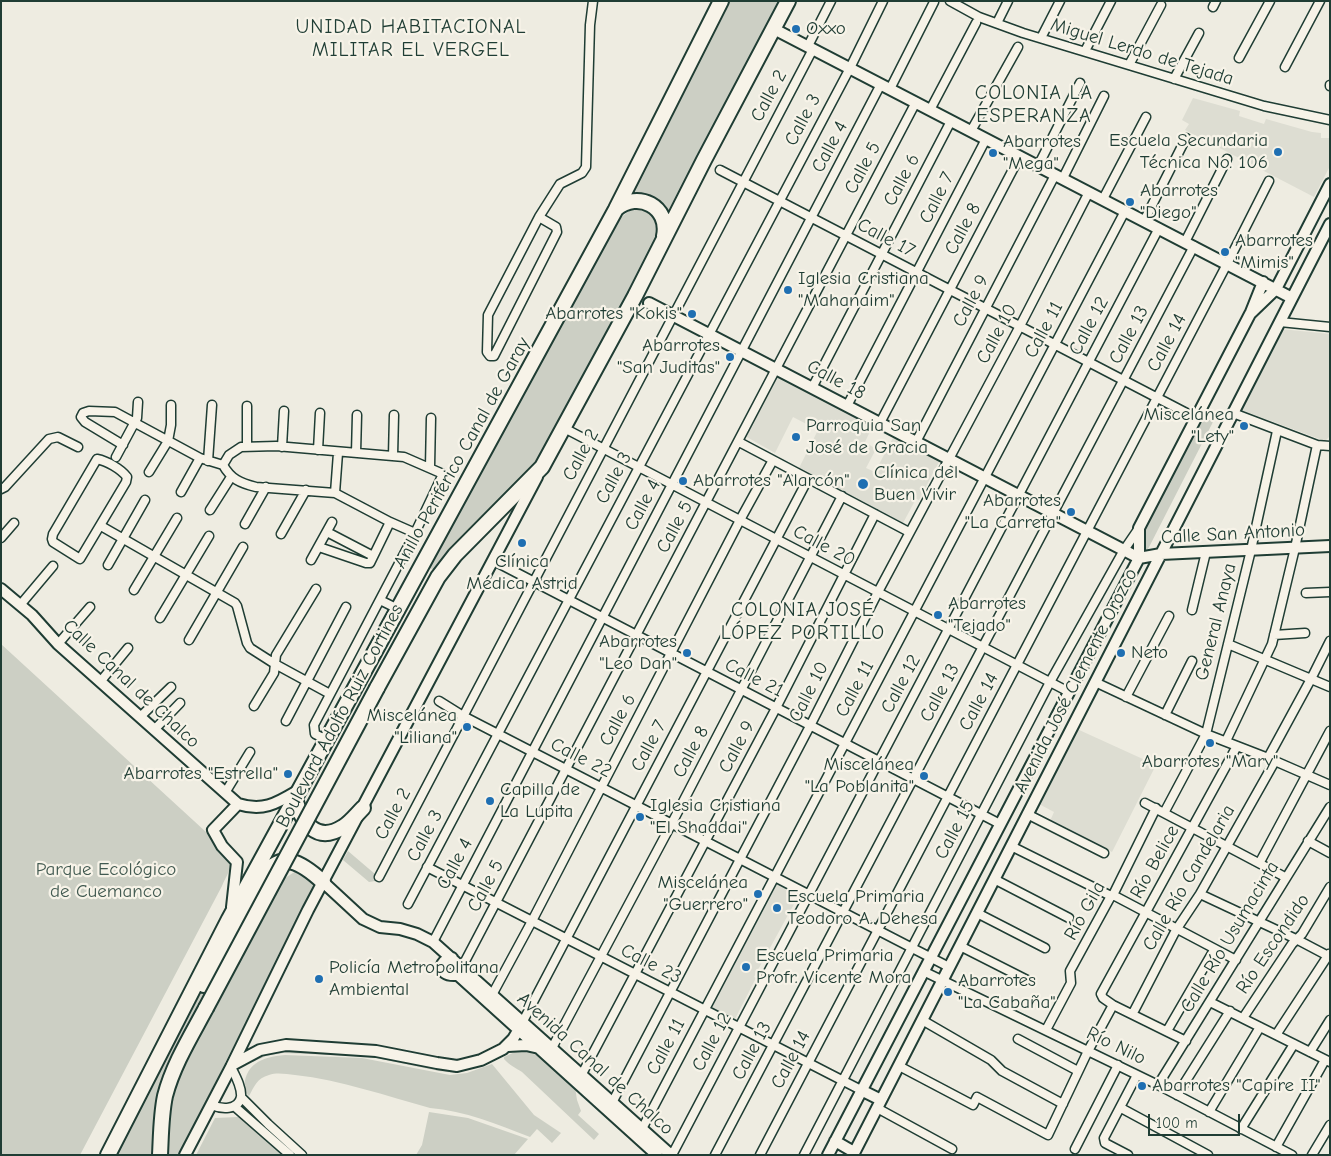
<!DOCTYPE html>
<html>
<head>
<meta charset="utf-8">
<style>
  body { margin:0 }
  #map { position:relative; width:1331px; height:1156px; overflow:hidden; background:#eeece1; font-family:"Comic Neue",sans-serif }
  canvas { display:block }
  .frame { position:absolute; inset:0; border:2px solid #1f3d34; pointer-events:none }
  .scale { position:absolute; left:1148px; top:1114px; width:92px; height:22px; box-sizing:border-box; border:2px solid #1f3d34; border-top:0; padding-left:6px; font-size:15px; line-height:18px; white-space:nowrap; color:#1f3d34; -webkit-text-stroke:4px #f7f3e8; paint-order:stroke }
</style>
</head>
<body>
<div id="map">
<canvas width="1331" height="1156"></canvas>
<div class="frame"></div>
<div class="scale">100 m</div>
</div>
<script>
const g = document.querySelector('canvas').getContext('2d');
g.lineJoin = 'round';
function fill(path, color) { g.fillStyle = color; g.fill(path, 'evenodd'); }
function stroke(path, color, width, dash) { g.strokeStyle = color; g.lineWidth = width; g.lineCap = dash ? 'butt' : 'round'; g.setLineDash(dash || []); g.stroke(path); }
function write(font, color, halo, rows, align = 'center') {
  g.font = font + ' "Comic Neue",sans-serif'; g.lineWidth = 4.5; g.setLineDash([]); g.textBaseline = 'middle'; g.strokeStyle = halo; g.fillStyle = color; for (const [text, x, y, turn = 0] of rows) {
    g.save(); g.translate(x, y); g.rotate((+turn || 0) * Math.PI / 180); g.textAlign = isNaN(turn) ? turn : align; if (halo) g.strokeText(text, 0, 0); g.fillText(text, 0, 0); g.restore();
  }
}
fill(new Path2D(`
  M1193,98L1240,111L1239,116L1264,124L1266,119L1312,132L1321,133V138H1330V166L1314,197L1185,130L1189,124L1182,120Z
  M1281,329L1330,334V436L1325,441L1241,410Z
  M777,375L873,425L865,442L876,449L866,468L875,472L894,436L940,460L919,500L916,499L903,523L799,468L818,430L793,417L775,453L745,436Z
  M1077,729L1156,765L1112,852L1050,821L1054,812L1039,804Z
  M775,883L799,895L754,977L756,978L735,1019L710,1007Z`), '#ddddd2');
fill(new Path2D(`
  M727,1H783L672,222L665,206L647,196L624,202Z
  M642,209L655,214L661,239L543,471L436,570L429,568L614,223L629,211Z
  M1202,420H1214L1146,553L1145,530Z
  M1,644L206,832L229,858C233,868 226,876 222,886L80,1155H1Z
  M348,851L382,880L369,882L343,860Z
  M296,871L305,875L314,885L179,1155H164L171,1088L187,1053L212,1012L282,880Z
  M214,977L170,1059L161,1080L154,1113L152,1155H114L189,1009Z
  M520,1049L507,1053L476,1068L455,1073L439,1071L376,1058L358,1056L283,1053L266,1056L253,1062L252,1060L263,1055L280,1051L360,1054L389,1058L431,1068L461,1070L482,1064L508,1051Z
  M517,1051C545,1052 556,1070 575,1087L577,1100L581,1111L578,1115L599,1134L594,1140L522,1072C516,1068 509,1065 504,1059V1057Z
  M285,1055L362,1058L450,1075L467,1073L492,1064L534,1115L561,1133L552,1143L537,1129L530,1137C497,1124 465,1111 430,1108C386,1096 341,1080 295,1075C286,1074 277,1072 269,1075C257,1078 254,1087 249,1096L244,1091C244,1064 261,1057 285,1055Z
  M429,1112L468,1118L528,1139L514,1155H416L422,1145Z
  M238,1117H240L283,1155H196L215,1118Z`), '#cccfc4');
const street = new Path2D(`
  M950,1L979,17L1023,33L1264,106L1330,120
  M1213,7L1216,1
  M997,23L1008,1
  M1041,38L1060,1
  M808,46L831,1
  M1085,51L1111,1
  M1239,58L1270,1
  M1129,65L1161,5
  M1285,67L1320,1
  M1174,79L1199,33
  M1330,86V85
  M890,89L934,2
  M930,110L976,23
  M971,131L1018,47
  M1038,166L1080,83
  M720,170L1196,418
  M1063,178L1104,96
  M1103,199L1146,117
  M539,217L556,227L557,232L494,356H490L487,352L488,315L539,217L560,184L582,173L586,167L590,25L593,1
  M1144,221L1186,138
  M1185,242L1227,159
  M1280,322L1330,327
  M812,388L951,121
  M247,406V446
  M847,406L986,139
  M1233,413L1317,445L1330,446
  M880,423L1020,156
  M564,428L1069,692
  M739,442L909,532
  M916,442L1055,175
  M123,445L85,422L81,417L83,413L89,411L115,412L200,458L223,465
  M282,447L284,411
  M318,450L320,413
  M356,453L357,415
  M393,456L394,415
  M116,457L137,418L138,402
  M97,459C107,461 121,469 127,477L126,482L80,559L53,542L52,539L53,534Z
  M208,461L212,405
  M223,465L229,455L241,447L276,446L404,457L443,474L415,533L314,725L315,734L327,740
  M223,465C231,479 240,483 256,487L335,493L390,522L415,533
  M430,467L431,418
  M149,472L168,441L171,425V405
  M1,489L5,487L49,439L58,437L78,447
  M181,492L200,458
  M335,493L338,453
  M210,510L231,477
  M245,524L266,487
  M101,526L235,603L237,606L247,643L250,648L275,664L330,694
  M327,532L373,556
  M281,534L306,490
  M1,538L14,523
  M319,547L366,563H370L390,522
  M311,560L332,522
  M494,561L1000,824
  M108,565L145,500
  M134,590L177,518
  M1306,593L1330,592
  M380,600L398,609
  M21,604L53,566
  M1192,610L1206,552
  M160,618L209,536
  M1274,635L1305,633
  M189,640L243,547
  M58,644L90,607
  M1228,644L1330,687
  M100,682L128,648
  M1095,682L1206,734L1268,758L1330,785
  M1126,697L1169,616
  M439,701L463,716L949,967
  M254,706L274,673L276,655L316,589
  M1165,715L1192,661
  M140,717L171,687
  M286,721L346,607
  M154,730L180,703
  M1226,741L1272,644L1295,548L1317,445
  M1268,758L1311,679L1330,641
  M225,793L250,752
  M1145,803L1285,877
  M1164,813L1206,734L1251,550L1277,431
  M1027,814L1104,853
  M1308,841L1330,853
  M1011,846L1111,896
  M1260,862L1330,731
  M427,867L861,1090
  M379,877L813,49
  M994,879L1069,918
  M1200,894L1296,939L1330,957
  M1113,895L1236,960
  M408,904L850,68L883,1
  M977,913L1045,948
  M433,942L881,84
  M960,946L1029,981
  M462,967L916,102
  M923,971L1158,1085L1292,1155
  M492,995L532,921L740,520L773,460
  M1210,1002L1330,1062
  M1133,1013L1176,930L1200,894L1275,761
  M1243,1018L1292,944L1302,934L1330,887
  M922,1020L991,1060L1002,1071L1063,1104
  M521,1025L808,479
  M1046,1030L1071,983L1070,971L1111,896L1113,895L1156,808
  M1167,1031L1214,950
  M1276,1035L1329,954
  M1018,1039L1078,1071
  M1186,1041L1113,1005L1103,998L1101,994L1237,746
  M552,1048L672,823L842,496
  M1310,1052L1330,1020
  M899,1066L973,1105L977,1097L1048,1135L1088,1051L1113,1005
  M582,1074L776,708L875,514
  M1158,1085L1330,807
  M1177,1095L1230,1011
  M241,1097L268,1124L302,1155
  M613,1101L810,726L878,592L1020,326L1089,192
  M211,1105C221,1109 238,1111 241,1097C242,1087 235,1075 231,1067
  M234,1106L290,1155
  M877,1108L952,1149
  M1121,1108L1208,1155
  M1209,1112L1260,1027
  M642,1129L1125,211
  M1241,1129L1294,1044
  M1276,1147L1325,1060
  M1075,1149L1118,1065
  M672,1155L1159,228
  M715,1155L1194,246
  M760,1155L1227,264L1269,181
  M804,1155L1050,682L1124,550L1139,528
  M1128,1155L1105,1143L1104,1138L1137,1075
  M1312,1155L1330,1125`);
const secondary = new Path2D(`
  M774,29L1292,298
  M649,303L1139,558L1161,554L1330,546
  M1251,312L1263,282
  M1,589L32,615L58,644L238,804C264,812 277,803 299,790
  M323,882L363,919L380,927L400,929L417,934L433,942L671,1155
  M232,907L237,862L222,846L213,830L238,804
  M452,958C444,959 437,967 445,973C449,976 454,975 458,975L657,1155
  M508,1046L526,1045L539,1048
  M232,1065L260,1050L286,1045L376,1051L437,1063L457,1066L481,1060L503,1049L513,1039L519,1029
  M861,1090L881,1100
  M835,1141L854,1152
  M185,1155L231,1067L308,910L537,477
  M828,1155L1139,558V528L1250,314L1276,289L1330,184
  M853,1155L1330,224`);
const highway = new Path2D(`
  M616,209C638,190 670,207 664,236
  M377,688L438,577L455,555L542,467L635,296L704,160L788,1
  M295,799C302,822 316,844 343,827C350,823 357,814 363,808
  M204,985L219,963L261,879C281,848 302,863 323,882
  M108,1155L229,919L616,209L721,1
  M160,1155C161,1136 161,1115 165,1096C173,1065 191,1036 206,1008`);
stroke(street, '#1f3d34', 11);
stroke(secondary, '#1f3d34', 14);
stroke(highway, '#1f3d34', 18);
stroke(street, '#f7f3e8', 8);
stroke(secondary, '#f7f3e8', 10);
stroke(highway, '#f7f3e8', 14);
const highwayBridge = new Path2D(`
  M206,1008L377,688`);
stroke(highwayBridge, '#1f3d34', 18, []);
stroke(highwayBridge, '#f7f3e8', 14);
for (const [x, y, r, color] of [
  [796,29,5,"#1f6fb2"],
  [1278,152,5,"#1f6fb2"],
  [993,153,5,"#1f6fb2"],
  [1130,202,5,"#1f6fb2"],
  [1225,252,5,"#1f6fb2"],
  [788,290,5,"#1f6fb2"],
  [692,314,5,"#1f6fb2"],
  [730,357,5,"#1f6fb2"],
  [1244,426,5,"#1f6fb2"],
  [796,437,5,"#1f6fb2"],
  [683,481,5,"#1f6fb2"],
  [863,484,6,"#1f6fb2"],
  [1071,512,5,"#1f6fb2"],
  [522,543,5,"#1f6fb2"],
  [938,615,5,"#1f6fb2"],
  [687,653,5,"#1f6fb2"],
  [1121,653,5,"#1f6fb2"],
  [467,727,5,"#1f6fb2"],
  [1210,743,5,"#1f6fb2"],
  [288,774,5,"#1f6fb2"],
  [924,776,5,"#1f6fb2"],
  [490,801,5,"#1f6fb2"],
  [640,817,5,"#1f6fb2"],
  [758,894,5,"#1f6fb2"],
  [777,908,5,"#1f6fb2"],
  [746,967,5,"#1f6fb2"],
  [319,979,5,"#1f6fb2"],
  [948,992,5,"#1f6fb2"],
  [1142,1086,5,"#1f6fb2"]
]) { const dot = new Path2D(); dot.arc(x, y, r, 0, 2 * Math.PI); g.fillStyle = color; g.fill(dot); stroke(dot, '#f7f3e8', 2); }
write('19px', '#1f3d34', '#f7f3e8', [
  ["Oxxo",806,29],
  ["Escuela Secundaria",1268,141,"right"],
  ["Técnica No. 106",1268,163,"right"],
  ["Abarrotes",1003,142],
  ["\"Mega\"",1003,164],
  ["Abarrotes",1140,191],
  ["\"Diego\"",1140,213],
  ["Abarrotes",1235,241],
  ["\"Mimis\"",1235,263],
  ["Iglesia Cristiana",798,279],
  ["\"Mahanaim\"",798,301],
  ["Abarrotes \"Kokis\"",682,314,"right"],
  ["Abarrotes",720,346,"right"],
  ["\"San Juditas\"",720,368,"right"],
  ["Miscelánea",1234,415,"right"],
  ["\"Lety\"",1234,437,"right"],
  ["Parroquia San",806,426],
  ["José de Gracia",806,448],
  ["Clínica del",874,473],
  ["Buen Vivir",874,495],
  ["Abarrotes \"Alarcón\"",693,481],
  ["Abarrotes",1061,501,"right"],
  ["\"La Carreta\"",1061,523,"right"],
  ["Clínica",522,562,"center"],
  ["Médica Astrid",522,584,"center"],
  ["Abarrotes",948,604],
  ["\"Tejado\"",948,626],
  ["Abarrotes",677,642,"right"],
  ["\"Leo Dan\"",677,664,"right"],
  ["Neto",1131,653],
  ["Miscelánea",457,716,"right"],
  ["\"Liliana\"",457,738,"right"],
  ["Abarrotes \"Mary\"",1210,762,"center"],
  ["Miscelánea",914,765,"right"],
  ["\"La Poblanita\"",914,787,"right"],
  ["Abarrotes \"Estrella\"",278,774,"right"],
  ["Capilla de",500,790],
  ["La Lupita",500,812],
  ["Iglesia Cristiana",650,806],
  ["\"El Shaddai\"",650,828],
  ["Miscelánea",748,883,"right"],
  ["\"Guerrero\"",748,905,"right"],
  ["Escuela Primaria",787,897],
  ["Teodoro A. Dehesa",787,919],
  ["Escuela Primaria",756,956],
  ["Profr. Vicente Mora",756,978],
  ["Policía Metropolitana",329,968],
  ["Ambiental",329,990],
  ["Abarrotes",958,981],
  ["\"La Cabaña\"",958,1003],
  ["Abarrotes \"Capire II\"",1152,1086]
], 'left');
write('19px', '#1f3d34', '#f7f3e8', [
  ["Miguel Lerdo de Tejada",1142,52,17],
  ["Calle 2",769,96,-62],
  ["Calle 3",803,120,-62],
  ["Calle 4",830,147,-62],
  ["Calle 5",863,168,-62],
  ["Calle 6",902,180,-62],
  ["Calle 7",937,198,-63],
  ["Calle 8",963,229,-62],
  ["Calle 17",886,238,28],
  ["Calle 9",971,301,-62],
  ["Calle 12",1089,326,-62],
  ["Calle 11",1044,330,-62],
  ["Calle 10",997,334,-62],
  ["Calle 13",1129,335,-62],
  ["Calle 14",1167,343,-62],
  ["Calle 18",836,380,28],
  ["Anillo Periférico Canal de Garay",462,453,-61],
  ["Calle 2",581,455,-62],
  ["Calle 3",614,478,-62],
  ["Calle 4",643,505,-62],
  ["Calle 5",675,527,-62],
  ["Calle San Antonio",1233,534,-3],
  ["Calle 20",824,546,28],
  ["General Anaya",1216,622,-76],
  ["Calle 21",754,678,27],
  ["Avenida José Clemente Orozco",1076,681,-63],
  ["Calle Canal de Chalco",131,684,43],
  ["Calle 12",901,684,-62],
  ["Calle 11",855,689,-62],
  ["Calle 10",809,692,-63],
  ["Calle 13",940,693,-62],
  ["Calle 14",979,702,-62],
  ["Boulevard Adolfo Ruiz Cortines",340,716,-62],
  ["Calle 6",618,720,-62],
  ["Calle 7",649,746,-62],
  ["Calle 9",737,747,-62],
  ["Calle 8",691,752,-62],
  ["Calle 22",581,758,27],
  ["Calle 2",393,814,-62],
  ["Calle 15",955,830,-62],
  ["Calle 3",425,836,-62],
  ["Río Belice",1155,862,-61],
  ["Calle 4",455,864,-62],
  ["Calle Río Candelaria",1189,878,-60],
  ["Calle 5",486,886,-62],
  ["Río Gila",1085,911,-61],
  ["Calle Río Usumacinta",1230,937,-59],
  ["Río Escondido",1273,944,-56],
  ["Calle 23",651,964,27],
  ["Calle 12",712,1042,-62],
  ["Río Nilo",1116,1046,26],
  ["Calle 11",666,1047,-62],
  ["Calle 13",752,1051,-62],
  ["Calle 14",791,1060,-62],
  ["Avenida Canal de Chalco",595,1064,42]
]);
write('19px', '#425a51', '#f7f3e8', [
  ["Parque Ecológico",106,870],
  ["de Cuemanco",106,892]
]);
g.letterSpacing = '1px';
write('20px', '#1f3d34', '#f7f3e8', [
  ["UNIDAD HABITACIONAL",411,27],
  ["MILITAR EL VERGEL",411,50],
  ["COLONIA LA",1034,93],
  ["ESPERANZA",1034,116],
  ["COLONIA JOSÉ",803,610],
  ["LÓPEZ PORTILLO",803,633]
]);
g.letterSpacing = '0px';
</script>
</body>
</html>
